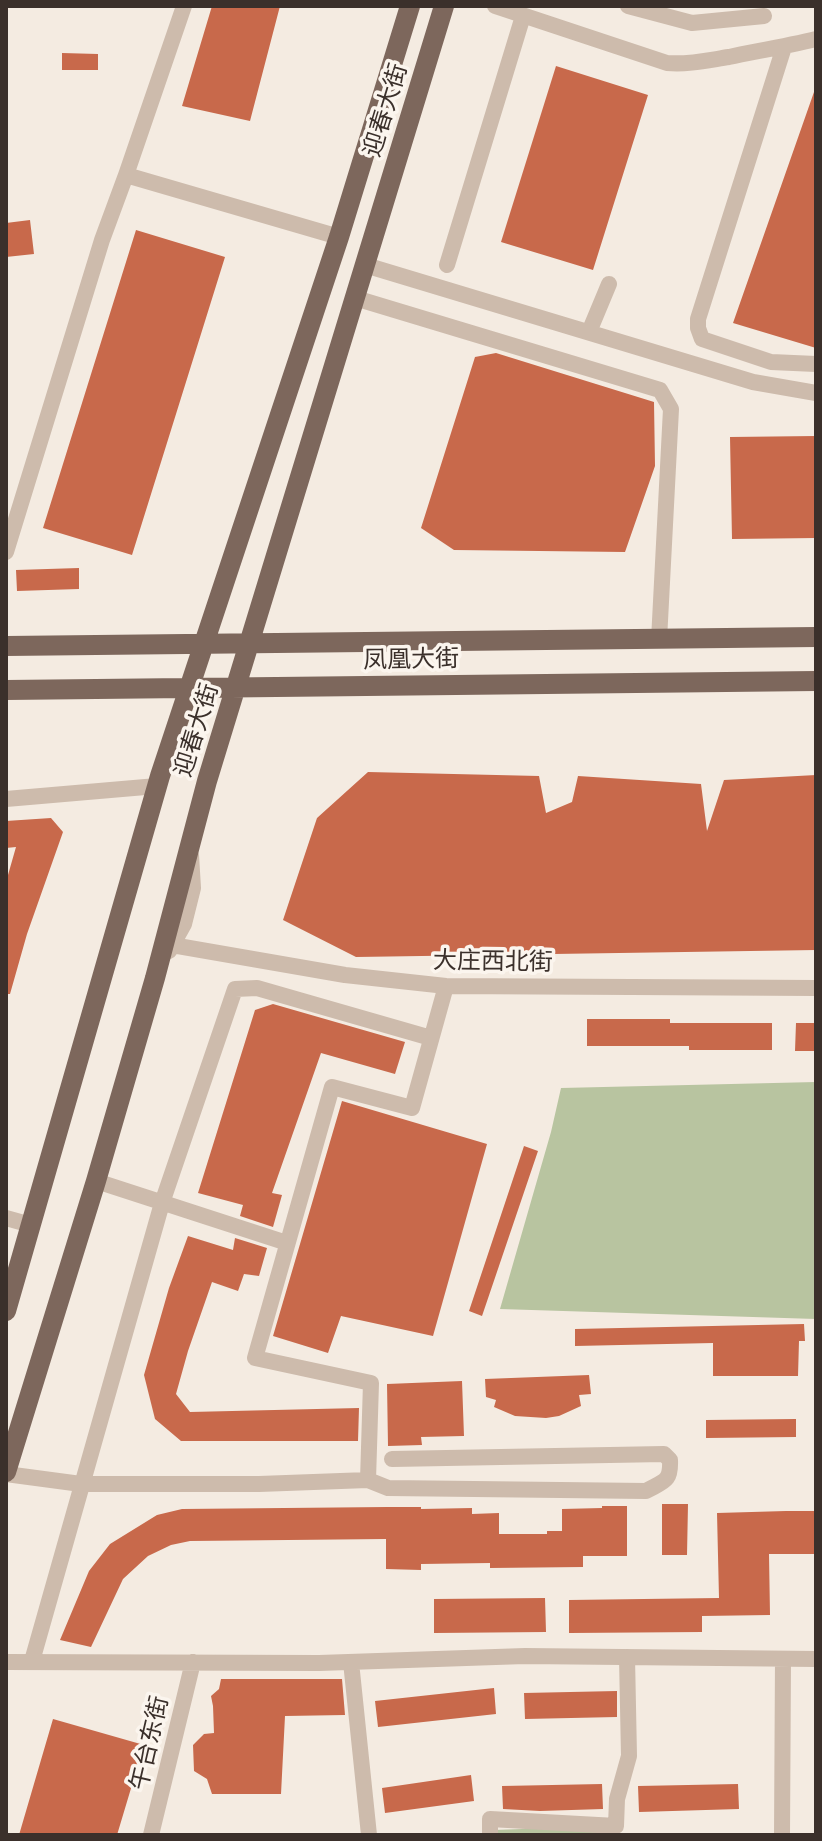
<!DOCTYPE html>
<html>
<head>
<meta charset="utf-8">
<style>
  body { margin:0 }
  #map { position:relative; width:822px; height:1841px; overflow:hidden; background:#f4ebe1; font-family:"Exo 2",sans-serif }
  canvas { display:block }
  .frame { position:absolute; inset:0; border:8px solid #3b302b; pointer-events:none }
</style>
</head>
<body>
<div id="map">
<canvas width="822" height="1841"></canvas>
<div class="frame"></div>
</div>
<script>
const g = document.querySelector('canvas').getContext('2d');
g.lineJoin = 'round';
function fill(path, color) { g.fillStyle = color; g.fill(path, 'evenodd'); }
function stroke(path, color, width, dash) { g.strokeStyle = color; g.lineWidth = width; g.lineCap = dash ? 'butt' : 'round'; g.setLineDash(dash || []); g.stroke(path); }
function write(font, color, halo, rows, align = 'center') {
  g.font = font + ' "Exo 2","Noto Sans SC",sans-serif'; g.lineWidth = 7; g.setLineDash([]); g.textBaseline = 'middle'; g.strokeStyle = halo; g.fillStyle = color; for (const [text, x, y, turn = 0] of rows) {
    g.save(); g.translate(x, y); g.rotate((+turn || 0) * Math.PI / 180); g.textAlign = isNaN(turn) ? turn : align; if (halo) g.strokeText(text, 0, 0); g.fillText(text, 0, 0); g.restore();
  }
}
fill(new Path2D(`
  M816,1082V1319L500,1309L551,1132L561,1088Z
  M605,1826L606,1835H494V1830Z`), '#b8c4a0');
fill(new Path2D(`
  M212,6H280L250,121L182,106Z
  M62,53L98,54V70H62Z
  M556,66L648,95L593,270L501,242Z
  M814,92H816V348L733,323Z
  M30,220L34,254L6,257V223Z
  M136,230L225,257L132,555L43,528Z
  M496,353L654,402L655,466L625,552L454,550L421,528L475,357Z
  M816,436V538L732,539L730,437Z
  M79,568V589L17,591L16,570Z
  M368,772L539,776L546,813L572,802L578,776L701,784L707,831L724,780L816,775V950L356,957L283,920L317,818Z
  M51,818L63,832L27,934L10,994H6V882L16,847L6,848V821Z
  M273,1004L405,1042L395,1074L321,1053L272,1193L282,1195L273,1227L240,1216L243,1205L198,1193L255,1010Z
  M587,1019H670V1023H772V1050H689V1046H587Z
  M796,1023H816V1051H795Z
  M342,1101L487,1144L433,1336L341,1316L328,1353L273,1336Z
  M524,1146L538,1151L482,1316L469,1311Z
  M188,1236L233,1250L235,1238L267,1248L259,1276L244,1274L238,1291L212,1282L188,1351L176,1394L190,1412L359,1408L358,1441H181L155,1419L144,1375L169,1288Z
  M804,1324L805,1341H799L798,1376H713V1343L575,1346V1329Z
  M589,1375L591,1394L579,1395L581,1406L559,1416L546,1418L515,1416L494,1407L496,1400L486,1397L485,1379Z
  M462,1381L464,1436L421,1437L422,1445L388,1446L387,1384Z
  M796,1419V1437L706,1438V1420Z
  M662,1504H688L687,1555H662Z
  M602,1506H627V1556H583V1567L490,1568V1563L421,1564V1570L386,1569V1539L190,1541L171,1545L148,1556L123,1579L91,1647L60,1640L89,1571L110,1544L157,1515L182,1509L387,1507H421V1509L472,1508V1514L499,1513V1534H547V1531H562V1509L602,1508Z
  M786,1511H816V1554H769L770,1615L702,1616V1632L569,1633V1600L719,1598L717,1513Z
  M545,1598L546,1632L434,1633V1599Z
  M221,1679H342L345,1715L285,1716L281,1794H212L207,1779L194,1771L193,1745L204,1734L214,1733L213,1706L211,1696L219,1689Z
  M494,1688L496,1714L378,1727L375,1701Z
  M617,1691V1717L525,1719L524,1693Z
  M53,1719L144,1745L117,1835H19Z
  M471,1775L474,1801L385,1813L382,1788Z
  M602,1784L603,1809L540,1811L503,1809L502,1786Z
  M738,1784L739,1809L639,1812L638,1786Z`), '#c8694b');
stroke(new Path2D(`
  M495,6L667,63C688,65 709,60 729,57C758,51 787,46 816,39
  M628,6L692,23L764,16
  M784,47L698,319V328L702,339L771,362L816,364
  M126,175L184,6
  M365,265L753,382L816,393
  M447,265L523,16
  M355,298L660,390L671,409L659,640
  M589,332L609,284
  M6,552L102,240L126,175L339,237
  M6,799L157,786
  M172,945L345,975L446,986L816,988
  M169,951L184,924L193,888L191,855
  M96,1181L287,1243
  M6,1218L31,1225
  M6,1474L81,1484H259L368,1480L388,1488L646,1491C664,1481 671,1482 670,1460L664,1454L392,1459
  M368,1480L371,1383L255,1358L332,1087L412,1108L446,986
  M32,1661L162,1203L235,989L257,988L431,1038
  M6,1662L319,1663L525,1656L816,1659
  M351,1662L369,1835
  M151,1835L193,1662
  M490,1835V1819L616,1826L617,1799L629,1756L627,1657
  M782,1835L783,1659`), '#cdbbac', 16);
stroke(new Path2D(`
  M6,646L816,637
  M6,690L816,681
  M6,1311L160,776L339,237L410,6
  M6,1472L96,1181L155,978L207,781L444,6`), '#7d675c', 20);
write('24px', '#3b302b', '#fbf5ee', [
  ["迎春大街",385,110,-73],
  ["凤凰大街",411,659,-1],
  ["迎春大街",196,730,-73],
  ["大庄西北街",493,961,1],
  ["午台东街",149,1743,-77]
]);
</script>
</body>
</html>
